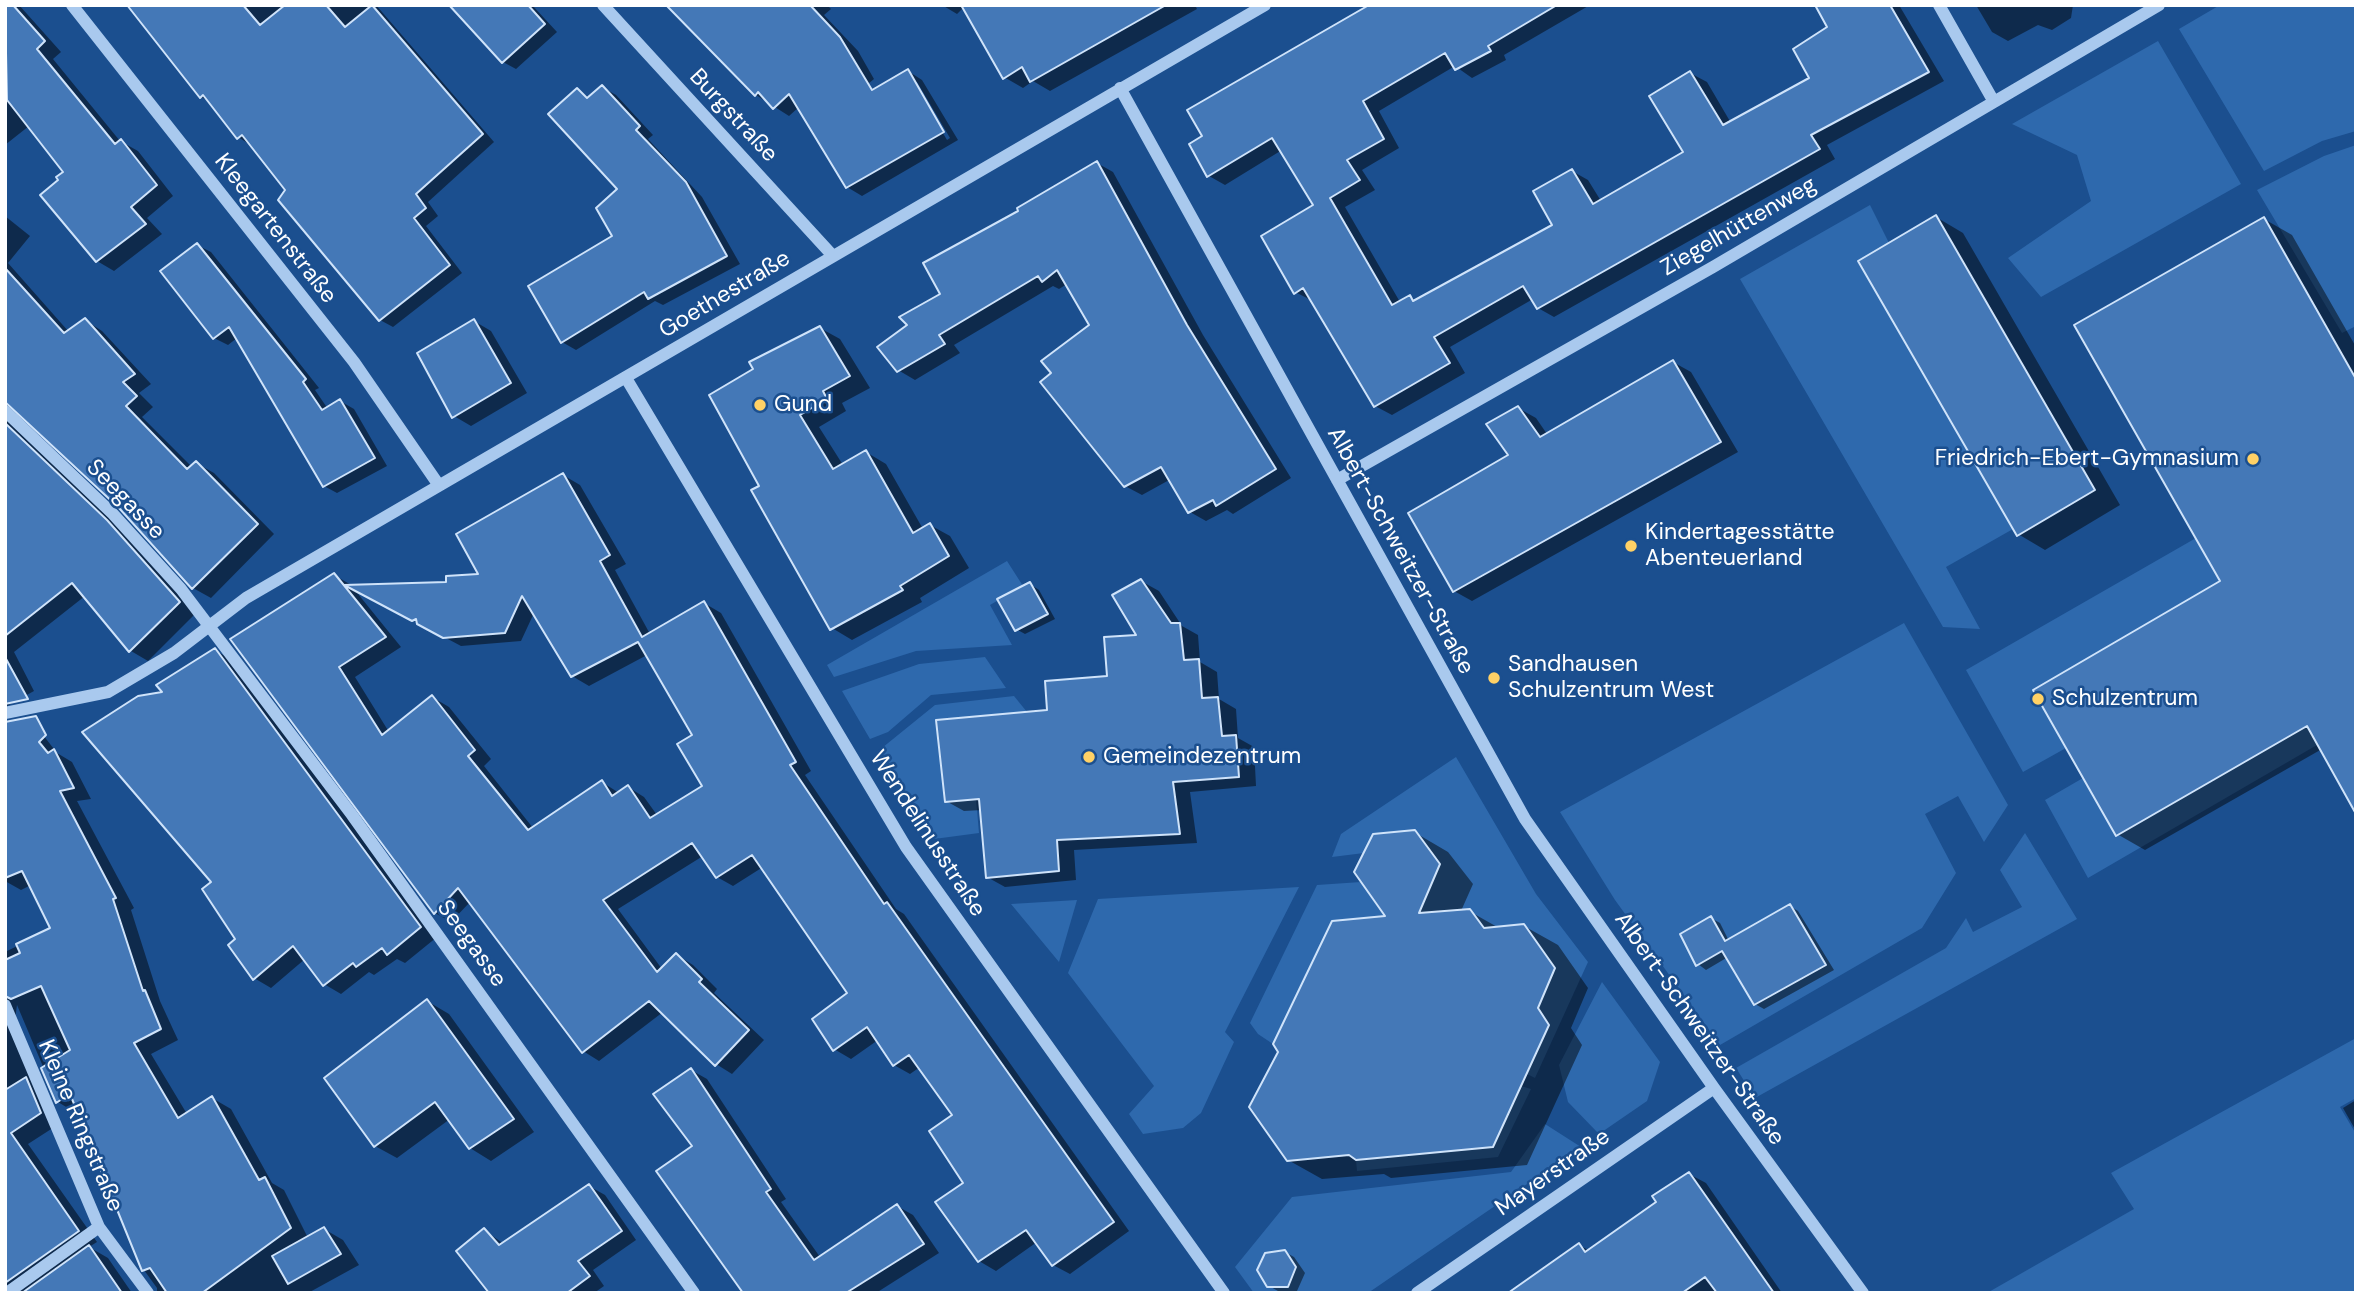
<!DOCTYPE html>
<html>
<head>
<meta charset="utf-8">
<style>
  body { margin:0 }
  #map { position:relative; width:2361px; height:1298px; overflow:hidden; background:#1b4f8f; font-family:"DM Sans",sans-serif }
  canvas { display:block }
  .frame { position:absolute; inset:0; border:7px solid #fff; pointer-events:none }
</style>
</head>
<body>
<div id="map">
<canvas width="2361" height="1298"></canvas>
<div class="frame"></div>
</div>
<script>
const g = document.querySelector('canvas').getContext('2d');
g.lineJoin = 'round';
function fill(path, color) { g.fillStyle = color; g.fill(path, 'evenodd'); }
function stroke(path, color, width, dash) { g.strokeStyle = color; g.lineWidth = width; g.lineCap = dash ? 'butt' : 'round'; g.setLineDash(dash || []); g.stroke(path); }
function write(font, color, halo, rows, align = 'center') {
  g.font = font + ' "DM Sans",sans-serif'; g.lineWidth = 5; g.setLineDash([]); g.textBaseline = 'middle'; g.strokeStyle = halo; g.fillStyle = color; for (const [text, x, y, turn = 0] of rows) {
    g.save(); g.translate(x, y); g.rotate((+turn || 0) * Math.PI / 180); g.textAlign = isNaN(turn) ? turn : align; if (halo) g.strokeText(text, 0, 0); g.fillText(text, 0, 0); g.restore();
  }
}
fill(new Path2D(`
  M2220,5H2356V131L2322,141L2264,171L2179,29Z
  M2158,41L2241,184L2041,297L2008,258L2091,201L2077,155L2012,124Z
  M2356,145V326L2342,333L2257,190L2324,156Z
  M1870,205L1889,243L1858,261L2013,529L1946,567L1980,629L1943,627L1740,279Z
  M2196,538L2220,581L2034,690L2066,748L2023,772L1966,670Z
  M1007,561L1023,586L990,605L1012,645L916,651L834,677L827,665Z
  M1904,623L2008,805L1984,842L1958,796L1925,814L1956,873L1922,928L1720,1045L1615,900L1560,812Z
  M985,657L1006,688L931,695L888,732L870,739L842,691L919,664Z
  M1014,696L1027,712L936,720L945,802L976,799L979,833L934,839L877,752L935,705Z
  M2306,726L2317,745L2088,878L2045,800L2083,778L2116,835Z
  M1456,757L1536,894L1588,962L1535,1078L1527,1074L1549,1025L1538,1008L1555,968L1524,924L1484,928L1469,909L1332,921L1273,1044L1258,1034L1250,1023L1317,885L1361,882L1379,909L1423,904L1440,864L1415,830L1374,834L1364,853L1332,857L1341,834Z
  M2025,833L2077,919L1755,1098L1736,1068L1946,948L1966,918L1973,932L2022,907L2000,870Z
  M1299,887L1225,1032L1234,1042L1201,1113L1183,1128L1143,1134L1129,1114L1154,1086L1068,973L1098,899Z
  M1077,900L1059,962L1011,904Z
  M1602,982L1660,1062L1647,1101L1599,1134L1568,1102L1559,1065Z
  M2356,1038V1098L2340,1107L2356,1134V1293H1987L2134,1209L2111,1173Z
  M1521,1086L1531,1089L1498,1157L1357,1171L1356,1160Z
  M1545,1124L1581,1147L1368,1293H1254L1235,1267L1292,1197L1511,1172Z`), '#2e69ad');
fill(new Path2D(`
  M5,5H19L61,52L53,59L120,141L138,151L173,196L147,218L162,234L114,271L97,261L61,180L65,172L29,126L5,145Z
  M129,5H376L494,142L428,202L438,216L426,226L462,273L393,327L380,320L252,146L238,137L211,102L201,97Z
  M451,5H532L557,32L516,69L503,62Z
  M671,5H827L831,9L824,15L858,51L874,79L863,88L867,94L908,71L922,80L958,140L862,196L847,187L799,107L789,116L756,95ZM913,82H917L950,138L947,140Z
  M942,5H966L957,14Z
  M1024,5H1195L1197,9L1050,91L1033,81L1023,88L1004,77Z
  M1373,5H1590L1504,55L1506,60L1472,78L1455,66L1379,111L1399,148L1362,170L1375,190L1345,207L1400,302L1410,297L1417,301L1555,226L1572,171L1588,180L1601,201L1686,152L1690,73L1707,82L1731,123L1811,78L1830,28L1817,5H1899L1944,81L1827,145L1835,159L1554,317L1538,308L1533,299L1450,347L1465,373L1392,415L1375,406L1313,301L1295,292L1316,206L1282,150L1225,185L1209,176L1191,145Z
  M1976,5H2073L2071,18L2052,30L2038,25L2008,41L1992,32Z
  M602,87L616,95L653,135L648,139L702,197L740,264L663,305L655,301L576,350L562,342L614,236L619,189L577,90L590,98Z
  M1097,163L1113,172L1203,335L1291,478L1233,514L1227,510L1206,521L1190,512L1171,479L1142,495L1125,486L1091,325L1067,284L1059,289L1053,286L954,345L960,353L915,380L898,370L910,325L1021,211Z
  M5,216L30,236L8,263L69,332L85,320L102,331L151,384L139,393L153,407L142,417L192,467L196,463L214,473L274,534L211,598L193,588L120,507L23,414H17L13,420L124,532L196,613L148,661L131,651L85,596L14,652L34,691L5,707Z
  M1936,217L1963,233L2120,505L2045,550L2018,534Z
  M2264,219L2292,235L2356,347V810L2322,749L2145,850L2117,834L2223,581Z
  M197,245L211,252L319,388L315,390L328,409L340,401L354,409L387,466L337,493L324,486L237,338L228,345L214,338Z
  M474,321L491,331L527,393L471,426L454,416Z
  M820,328L840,339L870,388L842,403L846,411L819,427L843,465L866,452L886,464L923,529L930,525L950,536L969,568L920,598L922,602L852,640L832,628L761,486Z
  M1673,362L1691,372L1738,452L1472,601L1454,591L1510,456L1518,408L1536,418L1547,434Z
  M563,475L580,485L626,564L615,570L650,634L704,603L721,613L811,771L805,775L896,909L904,914L1129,1231L1070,1274L1053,1265L1037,1242L996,1271L979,1261L937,1203L966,1183L955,1115L920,1067L910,1074L894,1065L878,1040L851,1059L834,1049L849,993L763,867L733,886L717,877L703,856L618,909L662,969L677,955L693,965L717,989L714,993L764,1040L732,1074L716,1064L663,1012L599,1061L583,1051L471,901L451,922L435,913L232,639L334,575L353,586L448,584L481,576ZM354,589L461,646L521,641L534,613L572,676L589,686L647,655L694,736L704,786L657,815L644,797L628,787L619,793L602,782L533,828L484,766L491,759L449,707L432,697L389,732L355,677L401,647Z
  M1141,581L1159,591L1182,626L1198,635L1200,662L1217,672L1219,699L1236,709L1238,738L1254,747L1256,786L1190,792L1197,843L1074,850L1076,880L1005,887L987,877L982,810L964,811L946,801L1049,712L1108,677L1139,637Z
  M1030,584L1039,590L1055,619L1025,634L1016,629Z
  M215,650L231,660L437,937L405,963L397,959L374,975L369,972L341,994L324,984L305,959L271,988L254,978L214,883L166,693Z
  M40,731L57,753L72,762L91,799L77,801L134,908L131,910L160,1001L178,1040L151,1054L187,1114L212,1098L231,1109L272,1183L284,1190L308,1238L324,1229L343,1240L359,1265L308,1293H157V1288L144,1270L79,1111L76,1113L58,1102L17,1005L15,1020L59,1124L28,1144L97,1242L89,1247L108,1258L132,1293H5V952L52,929L31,885L21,890L5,881V804Z
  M1414,832L1448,852L1473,884L1461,911H1469L1499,928L1524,926L1558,945L1588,988L1571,1028L1582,1045L1527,1165L1391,1178L1384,1174L1322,1179L1288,1160L1388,918Z
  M1790,906L1798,911L1834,970L1764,1009L1755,1004L1728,957L1706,970L1698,964L1711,918L1720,923L1729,941Z
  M427,1001L449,1014L534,1132L491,1161L470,1148L450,1119L397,1158L375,1146Z
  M691,1070L707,1079L786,1199L781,1202L820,1257L897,1206L913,1215L939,1253L876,1293H745L694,1147Z
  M2356,1100V1131L2343,1108Z
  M1689,1174L1706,1183L1782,1293H1511L1579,1245L1590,1251L1659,1202Z
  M589,1186L605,1195L636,1240L593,1270L604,1286L594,1293H491L484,1230L504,1244Z
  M1285,1252L1294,1257L1305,1273L1297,1291H1278L1269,1286Z`), '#0007');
const building = new Path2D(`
  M5,5H13L45,41L37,49L115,144L121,139L157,185L131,207L146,224L96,262L40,195L58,180L56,177L63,172L7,100Z
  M127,5H243L260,25L285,5H326L345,27L372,5L483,134L416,194L426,208L414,218L450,265L379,321L278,200L285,190L242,135L237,139L203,95L200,98Z
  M449,5H528L545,24L502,63Z
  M666,5H810L840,37L872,90L908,69L944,132L846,188L789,94L773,109L758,92L755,96Z
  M961,5H1166L1030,82L1022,67L1003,79Z
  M1369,5H1557L1488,46L1491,51L1455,70L1445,53L1363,101L1384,139L1347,160L1360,180L1330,198L1392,305L1410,295L1413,301L1552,225L1533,191L1572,169L1593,204L1683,152L1649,96L1690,71L1723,125L1809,78L1793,49L1827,27L1815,5H1890L1929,72L1811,135L1820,149L1537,309L1523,286L1434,337L1450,363L1374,407L1303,288L1294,294L1261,236L1313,205L1272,138L1207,177L1189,144L1202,136L1187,110Z
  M602,85L640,126L636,130L686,182L727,256L648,299L644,292L561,343L528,286L612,236L596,208L617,189L548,114L577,88L587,98Z
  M1097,161L1187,325L1276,469L1216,506L1213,500L1188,513L1161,467L1124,487L1040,382L1051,373L1041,361L1089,325L1057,270L1042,282L1038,276L939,335L945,344L897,372L877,347L907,325L899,317L940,294L923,263L1018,211L1017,208Z
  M1936,215L2095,490L2017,536L1858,261Z
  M2264,217L2356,379V814L2307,726L2116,836L2033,690L2220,581L2074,325Z
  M197,243L306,379L303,382L322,410L340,399L375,458L323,487L229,327L213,339L160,271Z
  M5,268L64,333L85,318L135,374L123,382L137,396L126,406L187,469L196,461L258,524L192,589L119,508L5,402Z
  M474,319L511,383L452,418L417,353Z
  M820,326L850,376L823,391L827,399L800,415L833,469L866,450L913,533L930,523L949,556L900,586L903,590L830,630L751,490L759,486L709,395L753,369L749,362Z
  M1673,360L1721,442L1453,592L1408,513L1508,455L1486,424L1518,406L1540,437Z
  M5,423L107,520L180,602L129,652L72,583L5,636Z
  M563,473L610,555L600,561L642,637L704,601L796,762L790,765L884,904L887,902L1114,1222L1052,1266L1026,1230L978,1262L935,1202L963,1183L929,1131L952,1115L909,1055L893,1066L867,1027L833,1051L812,1019L847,993L752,855L716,878L692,843L603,900L657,972L676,953L702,979L699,982L749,1030L715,1066L649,1001L582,1053L458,888L434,914L230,639L334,573L386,637L339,667L382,735L432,695L475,750L468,756L528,830L602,780L612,796L628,785L650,818L702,786L677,744L692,735L638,642L571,677L522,596L505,633L443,638L417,624L416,619L412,621L344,585L446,582V576L478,574L456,534Z
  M1141,579L1171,623H1180L1184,660L1199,659L1202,698L1218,697L1222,736L1236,735L1239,777L1173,782L1180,834L1057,840L1059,871L986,878L979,799L945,802L936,720L1047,710L1045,681L1107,676L1104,637L1136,635L1112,595Z
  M1030,582L1048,614L1015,631L997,599Z
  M215,648L421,927L387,955L382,948L356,967L353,963L323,986L293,946L253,980L228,945L235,939L202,889L211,882L82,732L138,696L162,692L156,685Z
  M5,657L28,699L5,704Z
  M36,716L46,735L39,742L48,753L54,749L74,788L60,791L116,898L113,899L143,991L145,990L161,1029L134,1043L178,1118L212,1096L259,1180L265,1177L291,1228L202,1293H167L150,1268L142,1271L70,1094L56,1103L41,1068L70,1050L41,986L11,999L5,996V960L20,953L16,944L50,928L22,871L5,878V722Z
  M1415,830L1440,864L1419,913L1470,909L1484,928L1524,924L1555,968L1538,1008L1549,1025L1493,1147L1356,1160L1349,1155L1287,1161L1249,1107L1278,1052L1273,1044L1332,921L1385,916L1354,872L1373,834Z
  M1790,904L1826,965L1754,1005L1722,951L1696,966L1680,934L1711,916L1725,941Z
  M427,999L514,1119L469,1149L435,1102L374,1147L324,1078Z
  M691,1068L771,1189L766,1192L814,1260L897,1204L924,1244L846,1293H743L656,1171L692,1146L653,1094Z
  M26,1077L41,1113L11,1133L79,1231L5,1283V1090Z
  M1689,1172L1774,1293H1717L1705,1277L1682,1293H1508L1579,1243L1585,1252L1656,1202L1652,1196Z
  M589,1184L622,1231L578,1261L590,1276L567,1293H489L456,1251L484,1228L499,1245Z
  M324,1227L341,1254L288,1284L272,1256Z
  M89,1245L122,1293H22Z
  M1285,1250L1296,1267L1288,1287H1267L1257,1270L1265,1253Z`);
fill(building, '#4478b7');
stroke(building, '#cfe3fa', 2);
stroke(new Path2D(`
  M72,5L354,362L438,484
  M603,5L833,256
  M1939,5L1994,102
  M1120,88L1525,819L1714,1088L1863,1293
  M626,378L906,847L1224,1293
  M5,411L113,514L181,589L352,815L694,1293
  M1337,480L1713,267L2159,5
  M5,713L108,692L174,653L246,598L1265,5
  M5,1005L99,1227L148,1293
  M7,1293L99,1227
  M1417,1293L1714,1088`), '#a9c9ee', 12);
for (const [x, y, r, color] of [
  [760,405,7,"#ffd166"],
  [2253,459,7,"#ffd166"],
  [1631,546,7,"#ffd166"],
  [1494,678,7,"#ffd166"],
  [2038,699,7,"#ffd166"],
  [1089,757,7,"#ffd166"]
]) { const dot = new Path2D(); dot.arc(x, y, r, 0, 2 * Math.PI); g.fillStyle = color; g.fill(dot); stroke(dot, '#1b4f8f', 2.5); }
write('23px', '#fff', '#1b4f8f', [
  ["Burgstraße",733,116,47],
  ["Ziegelhüttenweg",1739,227,-30],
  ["Kleegartenstraße",275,229,52],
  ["Goethestraße",725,295,-31],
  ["Seegasse",125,500,46],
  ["Albert-Schweitzer-Straße",1400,551,61],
  ["Wendelinusstraße",927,834,57],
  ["Seegasse",471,944,54],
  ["Albert-Schweitzer-Straße",1699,1029,55],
  ["Kleine Ringstraße",80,1126,67],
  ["Mayerstraße",1553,1173,-35]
]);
write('23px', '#fff', '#1b4f8f', [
  ["Gund",774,405],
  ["Friedrich-Ebert-Gymnasium",2239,459,"right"],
  ["Kindertagesstätte",1645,533],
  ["Abenteuerland",1645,559],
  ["Sandhausen",1508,665],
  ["Schulzentrum West",1508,691],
  ["Schulzentrum",2052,699],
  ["Gemeindezentrum",1103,757]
], 'left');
</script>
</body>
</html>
